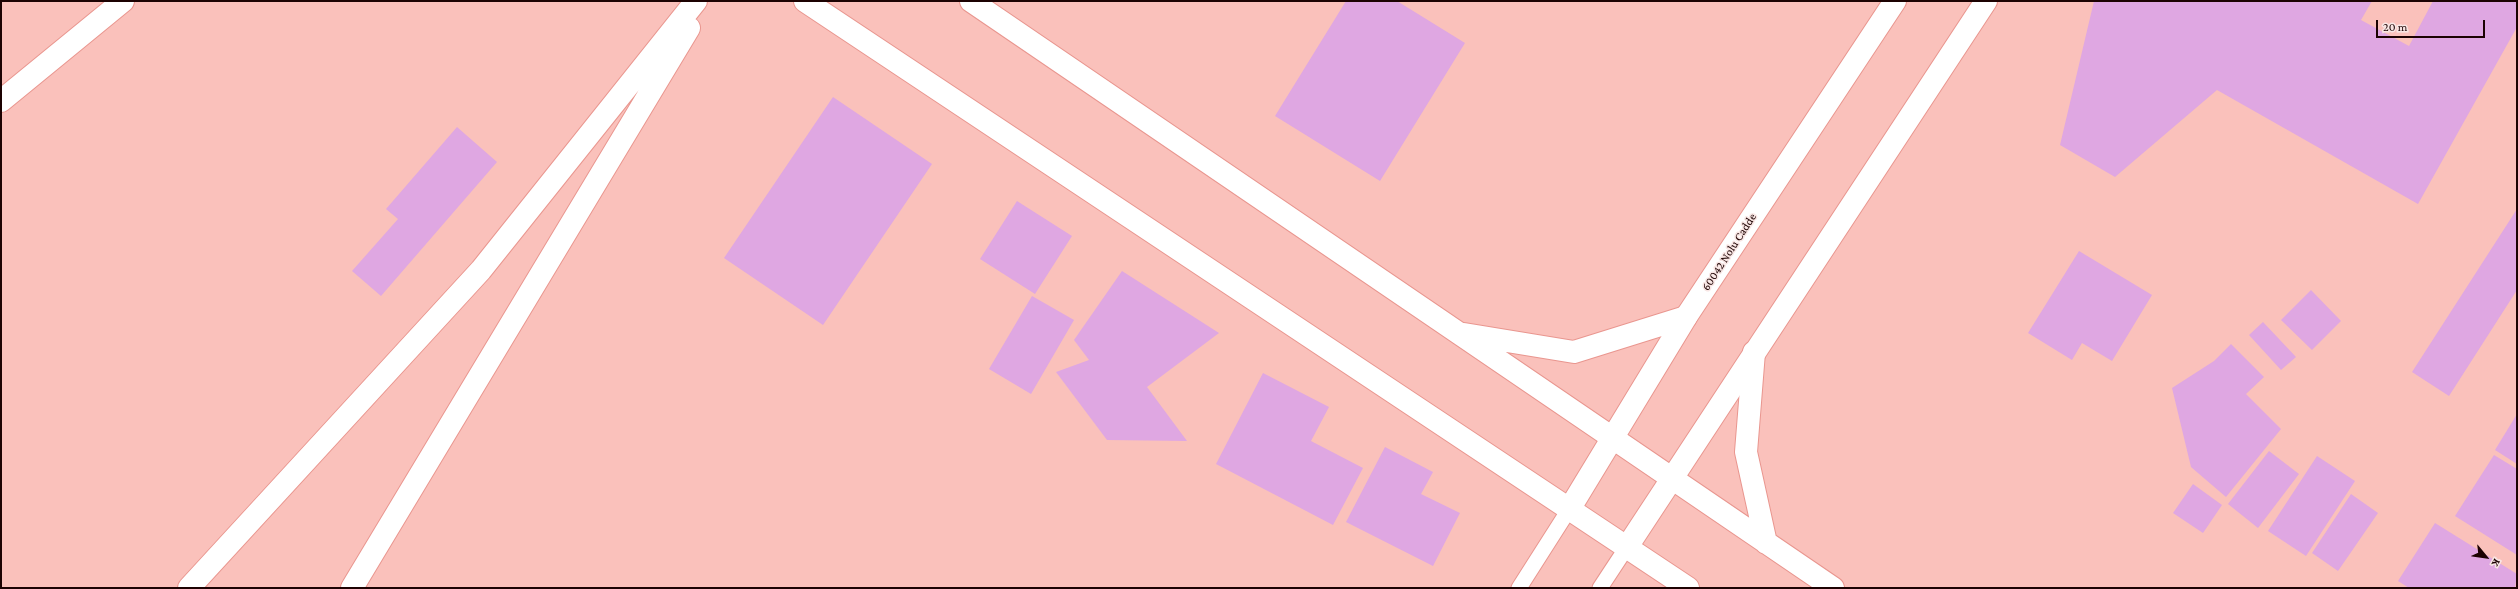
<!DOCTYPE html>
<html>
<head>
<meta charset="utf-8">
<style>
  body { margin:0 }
  #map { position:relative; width:2518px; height:589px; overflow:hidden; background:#f8d4d0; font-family:"Crimson Pro",serif }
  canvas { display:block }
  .frame { position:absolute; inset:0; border:2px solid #1c0202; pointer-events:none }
  .north { position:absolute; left:2466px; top:537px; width:40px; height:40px; -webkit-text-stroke:3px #f8e6e4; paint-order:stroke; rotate:119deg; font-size:11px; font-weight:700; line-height:16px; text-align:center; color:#1c0202 }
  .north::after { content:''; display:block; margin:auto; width:14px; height:18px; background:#1c0202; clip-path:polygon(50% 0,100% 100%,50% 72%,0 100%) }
  .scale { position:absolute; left:2376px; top:20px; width:109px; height:18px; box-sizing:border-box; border:2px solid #1c0202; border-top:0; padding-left:5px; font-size:12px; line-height:14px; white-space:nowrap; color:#1c0202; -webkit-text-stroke:3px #f8e6e4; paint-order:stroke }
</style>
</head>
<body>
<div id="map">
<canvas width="2518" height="589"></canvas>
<div class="frame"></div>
<div class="north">K</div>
<div class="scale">20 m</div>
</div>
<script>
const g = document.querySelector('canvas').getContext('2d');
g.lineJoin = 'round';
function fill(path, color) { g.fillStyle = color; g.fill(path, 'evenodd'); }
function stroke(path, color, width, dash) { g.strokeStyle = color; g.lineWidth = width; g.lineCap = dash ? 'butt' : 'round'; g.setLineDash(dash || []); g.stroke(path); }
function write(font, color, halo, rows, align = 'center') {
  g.font = font + ' "Crimson Pro",serif'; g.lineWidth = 3; g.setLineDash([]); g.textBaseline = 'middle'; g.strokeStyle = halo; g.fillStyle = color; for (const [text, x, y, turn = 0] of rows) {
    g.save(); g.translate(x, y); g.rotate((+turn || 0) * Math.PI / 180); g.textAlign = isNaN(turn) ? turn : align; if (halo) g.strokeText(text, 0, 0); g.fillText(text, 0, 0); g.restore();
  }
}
fill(new Path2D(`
  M1,1H2517V588H1Z`), '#fac1bb');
fill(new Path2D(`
  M1346,1H1397L1465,43L1380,181L1275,116Z
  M2094,1H2372L2361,20L2409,46L2433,1H2517V27L2418,204L2217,90L2115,177L2060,145Z
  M833,97L932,164L823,325L724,258Z
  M457,127L497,162L381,296L352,271L398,219L386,209Z
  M1017,201L1072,236L1035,294L980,259Z
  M2517,209V290L2449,396L2412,372Z
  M2079,251L2152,295L2112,361L2082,343L2072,360L2028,333Z
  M1122,271L1219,333L1147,387L1187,441L1107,440L1056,372L1089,360L1074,340Z
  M2311,290L2341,321L2312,350L2281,320Z
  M1032,296L1074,320L1031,394L989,369Z
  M2263,322L2296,357L2281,370L2249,335Z
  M2231,344L2264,377L2246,394L2281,429L2226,497L2191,467L2172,388L2214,361Z
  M1263,373L1329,407L1311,441L1363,468L1333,525L1216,464Z
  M2517,414V464L2495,450Z
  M1385,447L1433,472L1421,494L1460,513L1433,566L1346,522Z
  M2269,451L2299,474L2258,528L2228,504Z
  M2494,455L2517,469V555L2455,516Z
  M2317,456L2355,481L2306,556L2268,531Z
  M2193,484L2222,505L2203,533L2173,513Z
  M2351,494L2378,513L2338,571L2312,553Z
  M2435,523L2517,574L2515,588H2409L2398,581Z`), '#dfa7e2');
const service = new Path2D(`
  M1519,588L1570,508
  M1600,588L1627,547`);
const minor = new Path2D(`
  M1,101L123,1
  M189,588L481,270L696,1
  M352,588L689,28`);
const tertiary = new Path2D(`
  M1570,508L1686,317L1895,1
  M1627,547L1986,1`);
const secondary = new Path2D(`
  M805,1L1688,588
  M971,1L1833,588
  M1464,334L1574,352L1686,317
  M1754,352L1746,452L1766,543`);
stroke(service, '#e9968f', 17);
stroke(minor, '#e9968f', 24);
stroke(tertiary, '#e9968f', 24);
stroke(secondary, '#e9968f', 24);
stroke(service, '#fff', 15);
stroke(minor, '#fff', 22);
stroke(tertiary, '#fff', 22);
stroke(secondary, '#fff', 22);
write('12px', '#1c0202', '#f8e6e4', [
  ["60042 Nolu Cadde",1729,252,-57]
]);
</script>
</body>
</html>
